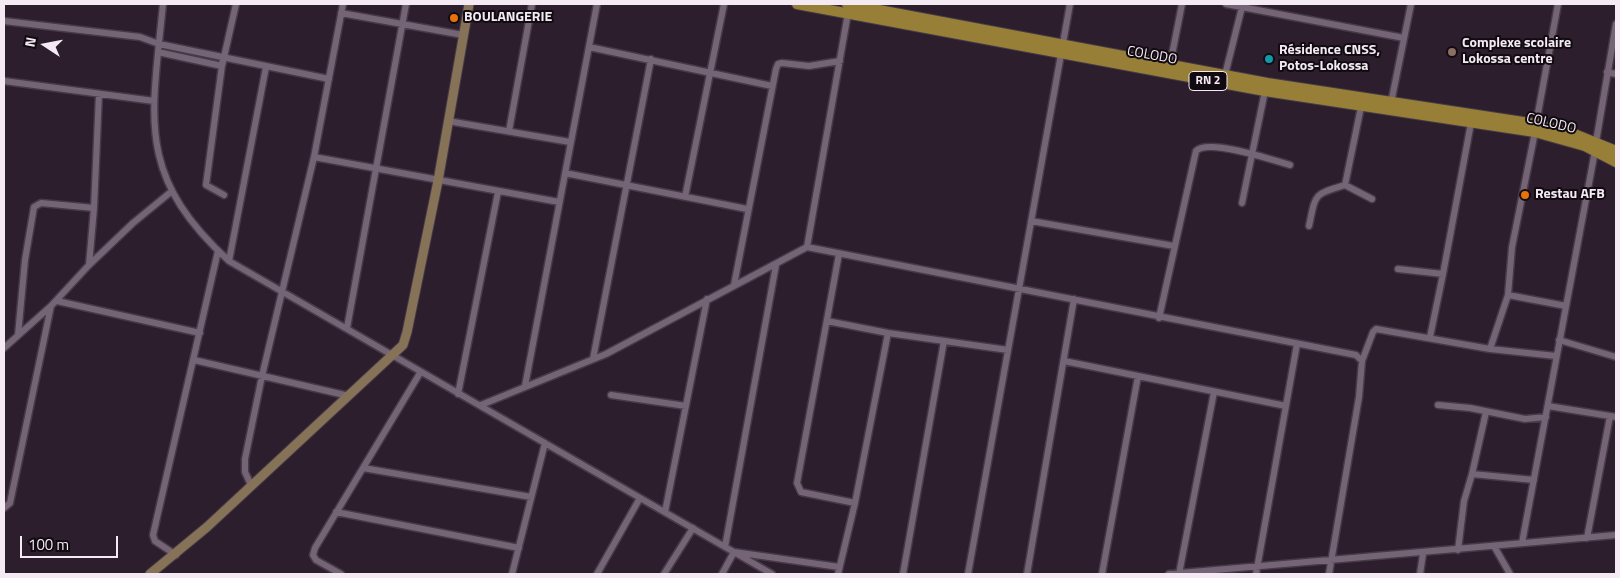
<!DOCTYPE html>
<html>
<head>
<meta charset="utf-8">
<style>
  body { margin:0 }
  #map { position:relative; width:1620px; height:578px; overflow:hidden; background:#2c1e2d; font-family:"Titillium Web",sans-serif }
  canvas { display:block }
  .frame { position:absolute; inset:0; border:5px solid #f3eaf4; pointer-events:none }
  .north { position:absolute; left:20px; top:20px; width:50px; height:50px; -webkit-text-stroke:4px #110b11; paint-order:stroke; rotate:281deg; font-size:14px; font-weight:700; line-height:20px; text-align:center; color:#f3eaf4 }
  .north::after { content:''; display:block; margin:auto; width:18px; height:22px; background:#f3eaf4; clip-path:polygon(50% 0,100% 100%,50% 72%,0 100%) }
  .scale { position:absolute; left:20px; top:536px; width:98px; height:22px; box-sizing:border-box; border:2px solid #f3eaf4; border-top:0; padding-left:6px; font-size:15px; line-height:18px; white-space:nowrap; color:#f3eaf4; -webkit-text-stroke:4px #110b11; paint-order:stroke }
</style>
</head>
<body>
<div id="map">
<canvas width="1620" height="578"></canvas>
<div class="frame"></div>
<div class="north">N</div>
<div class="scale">100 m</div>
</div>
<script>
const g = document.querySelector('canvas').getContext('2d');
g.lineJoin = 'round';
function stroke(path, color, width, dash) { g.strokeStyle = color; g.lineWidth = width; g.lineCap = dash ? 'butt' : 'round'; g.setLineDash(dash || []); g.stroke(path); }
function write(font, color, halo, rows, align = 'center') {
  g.font = font + ' "Titillium Web",sans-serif'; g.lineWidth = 4; g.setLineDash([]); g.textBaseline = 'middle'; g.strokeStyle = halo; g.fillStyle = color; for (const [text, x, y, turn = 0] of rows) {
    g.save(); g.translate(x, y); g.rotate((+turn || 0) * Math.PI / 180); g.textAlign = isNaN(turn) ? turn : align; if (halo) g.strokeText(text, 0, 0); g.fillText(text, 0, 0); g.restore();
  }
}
const minor = new Path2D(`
  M163,4C152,118 135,175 229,261L772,574
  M1226,4L1404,38
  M341,13L463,35
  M4,21L140,37L159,44L329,79
  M589,47L772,86
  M158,52L222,66L236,4
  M223,58L206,185L224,195
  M1170,65L1182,4
  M1607,72L1616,74
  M1225,75L1242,7
  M4,81L154,101
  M1391,103L1411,4
  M1361,107L1345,185L1372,199
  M448,121L570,142
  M1536,124L1558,4
  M509,131L532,4
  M1535,132L1512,247L1508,295L1566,306
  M1596,142L1616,24
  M314,157L559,202
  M565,173L747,209
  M685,197L724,4
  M1242,203L1265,91
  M1031,221L1174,246
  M1309,226C1316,193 1313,195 1345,185
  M807,247L848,13
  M839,254L797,483L801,492L855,503
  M229,261L266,67
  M89,265L94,208L99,94
  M1398,269L1443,274L1430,337
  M1443,274L1471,123
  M734,285L776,69L778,64L782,63L809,66L840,61
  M57,301L200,333
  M1159,318L1196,151C1208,138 1273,160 1290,165
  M827,321L888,333L1008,350
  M347,328L406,4
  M18,335L25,260L34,207L41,203L94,208
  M1559,340L1616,357
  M4,348L51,306L89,265L133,223L172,191
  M1490,349L1508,295
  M593,359L651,59
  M194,360L349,396
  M1064,361L1286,406
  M525,386L597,4
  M458,394L498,192
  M611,395L686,406
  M481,405L606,354L807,247L1356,355L1362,361
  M1438,405L1470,408L1525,419L1546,417
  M1548,406L1610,416
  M363,468L531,497
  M1472,474L1486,412
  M251,485L245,472V459L262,376L314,157L343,4
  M4,508L10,503L51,306
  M336,512L519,548
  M665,512L707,299
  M1587,538L1610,416L1616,417
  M1522,543L1595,151
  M1494,546L1510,574
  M725,547L776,265
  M1458,550L1464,501L1472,474L1534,480
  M176,555L155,541L153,535L218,251
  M341,574L316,560L313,555L315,548L420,373
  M512,574L545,443
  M597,574L640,498
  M664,574L693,528
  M722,574L734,552L839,567
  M838,574L855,503L888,333
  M903,574L944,341
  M968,574L1070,4
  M1027,574L1074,299
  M1102,574L1138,376
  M1169,574L1616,535
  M1179,574L1214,392
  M1256,574L1297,344
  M1329,574L1359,397L1362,361L1373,332L1376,329L1490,349L1556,356
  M1420,574L1423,554`);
const secondary = new Path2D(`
  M150,574L207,527L403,345L407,332L438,181L469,4`);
const primary = new Path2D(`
  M797,4L1265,91L1535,132L1585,146L1616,162
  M847,4L1267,83L1536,124L1574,134L1616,151`);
stroke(minor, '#453a46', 9);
stroke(secondary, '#453a46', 11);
stroke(primary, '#453a46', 12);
stroke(minor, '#756476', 6);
stroke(secondary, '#867257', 9);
stroke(primary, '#977f38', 10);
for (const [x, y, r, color] of [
  [454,18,5,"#e8710a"],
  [1452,52,5,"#8d6e63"],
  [1269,59,5,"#0f9aa8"],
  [1525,195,5,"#e8710a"]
]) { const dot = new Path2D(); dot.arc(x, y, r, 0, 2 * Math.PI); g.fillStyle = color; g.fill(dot); stroke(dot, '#110b11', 2); }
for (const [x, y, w] of [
  [1208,81,38]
]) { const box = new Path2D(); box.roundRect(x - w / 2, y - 9.5, w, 19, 4); g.fillStyle = '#110b11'; g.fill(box); stroke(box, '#f3eaf4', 1); }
write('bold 12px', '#f3eaf4', null, [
  ["RN 2",1208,81]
]);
write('bold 14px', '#f3eaf4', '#110b11', [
  ["BOULANGERIE",464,18],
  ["Complexe scolaire",1462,44],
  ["Lokossa centre",1462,60],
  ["Résidence CNSS,",1279,51],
  ["Potos-Lokossa",1279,67],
  ["Restau AFB",1535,195]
], 'left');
write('14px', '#f3eaf4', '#110b11', [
  ["COLODO",1152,56,10],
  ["COLODO",1551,124,13]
]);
</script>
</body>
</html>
